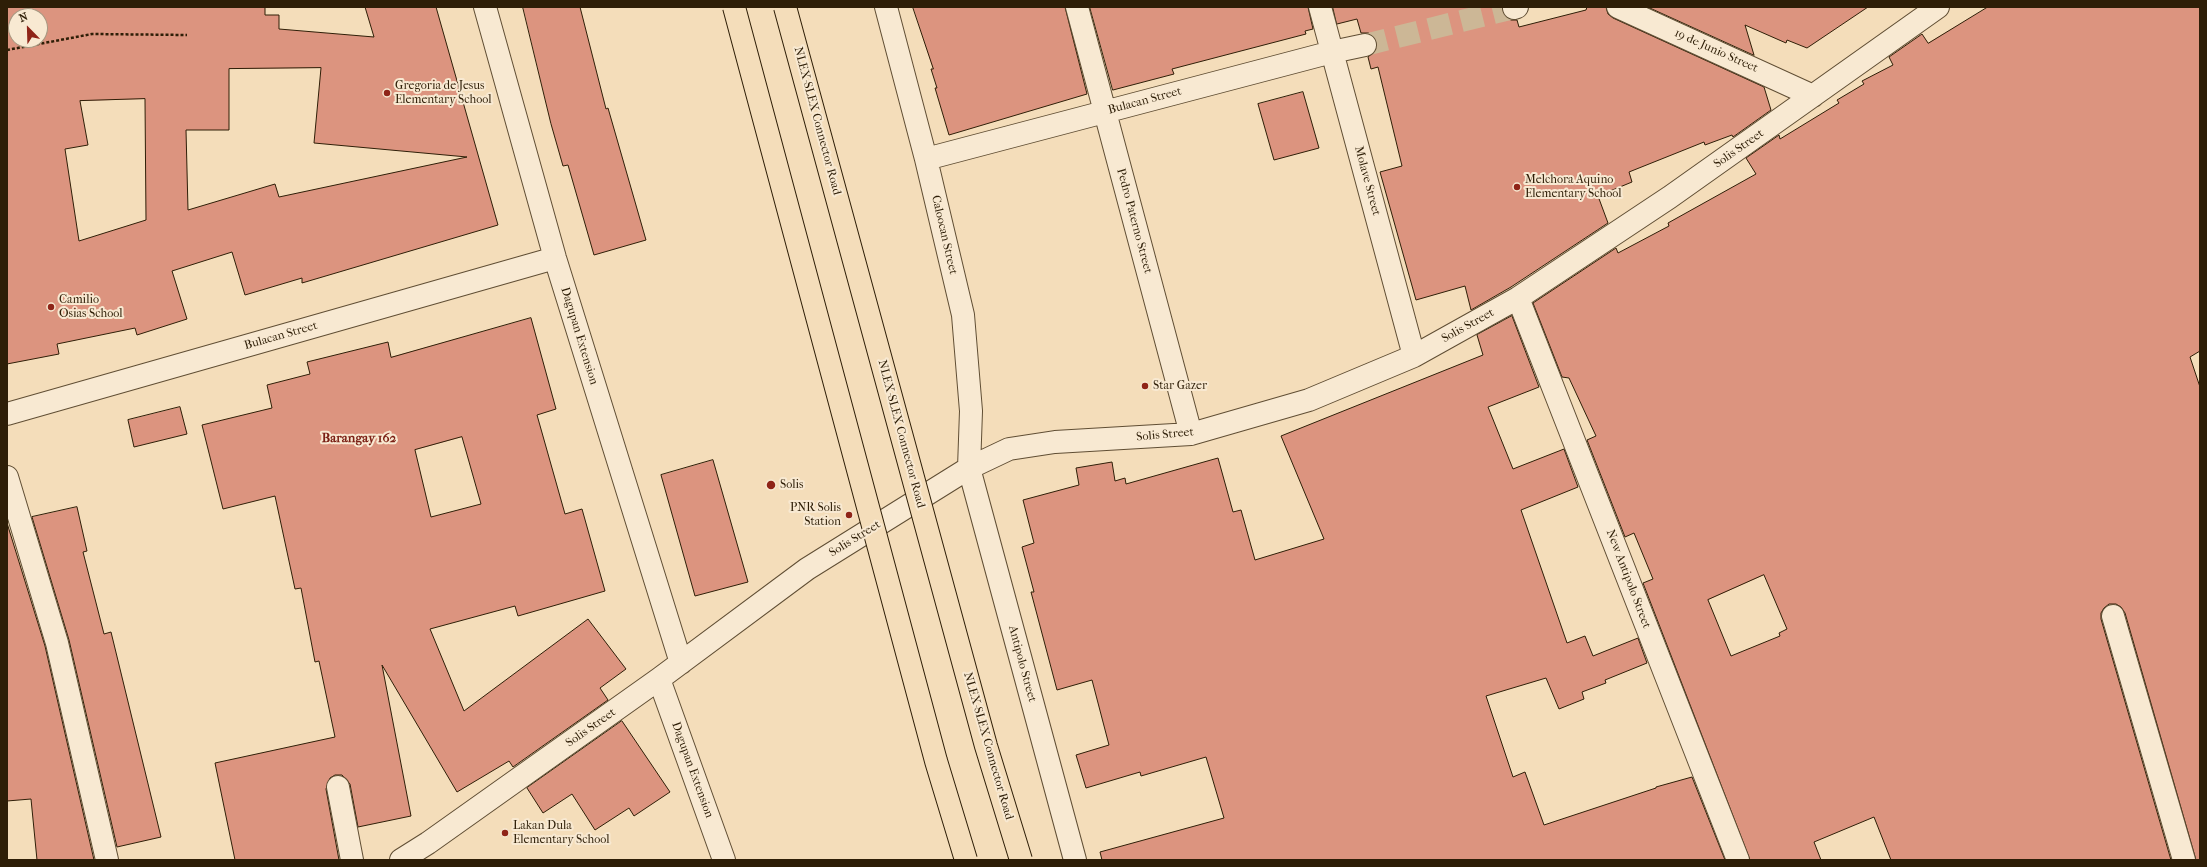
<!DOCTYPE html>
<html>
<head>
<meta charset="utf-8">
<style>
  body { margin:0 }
  #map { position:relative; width:2207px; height:867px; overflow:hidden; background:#f4ddba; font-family:"IM FELL French Canon",serif }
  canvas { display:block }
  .frame { position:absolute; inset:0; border:8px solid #2e1e07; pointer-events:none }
  .north { position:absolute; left:8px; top:8px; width:40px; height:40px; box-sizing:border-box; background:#f8e9d2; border:1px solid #a79881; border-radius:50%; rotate:337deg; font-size:11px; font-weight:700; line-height:16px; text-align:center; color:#2e1e07 }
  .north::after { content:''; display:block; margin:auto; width:14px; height:18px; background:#8f2418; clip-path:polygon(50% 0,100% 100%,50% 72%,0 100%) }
</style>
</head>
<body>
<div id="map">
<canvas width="2207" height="867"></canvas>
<div class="frame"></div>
<div class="north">N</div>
</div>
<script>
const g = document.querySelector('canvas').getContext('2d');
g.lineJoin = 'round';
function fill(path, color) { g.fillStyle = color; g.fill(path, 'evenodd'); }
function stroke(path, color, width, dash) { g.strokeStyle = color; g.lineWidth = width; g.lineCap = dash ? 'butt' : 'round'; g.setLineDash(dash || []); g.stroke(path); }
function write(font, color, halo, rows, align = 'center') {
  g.font = font + ' "IM FELL French Canon",serif'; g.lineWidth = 4; g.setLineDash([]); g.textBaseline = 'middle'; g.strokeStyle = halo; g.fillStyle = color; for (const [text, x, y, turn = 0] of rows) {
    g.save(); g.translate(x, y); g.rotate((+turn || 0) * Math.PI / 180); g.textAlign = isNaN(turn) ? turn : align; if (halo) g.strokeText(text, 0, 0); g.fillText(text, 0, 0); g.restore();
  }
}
const building = new Path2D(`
  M7,7H265V15H279V29L374,37L365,7H436L498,225L302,283V278L245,295L232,252L172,271L187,319L137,335L135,328L57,344L59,354L7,364ZM16,16H40V40H16ZM321,68L314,143L467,157L279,197L275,184L188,210L186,130H229V69ZM145,99L146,220L79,241L65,149L88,145L80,101Z
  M523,7H580L606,109L608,108L646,240L594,255L568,165L563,166L551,124Z
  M913,7H1065L1087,94L949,135L935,88H937L931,69H933Z
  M1090,7H1308L1313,29L1305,31L1306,34L1172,69L1174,74L1113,90Z
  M1333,7H1502L1505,17L1511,20H1517L1519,27L1586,10L1587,7H1606L1608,14L1613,18L1764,87L1771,110L1733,137L1732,135L1705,145L1704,142L1629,172L1632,182L1598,196L1608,223L1511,287L1471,310L1465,286L1416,300L1380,172L1402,166L1378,67L1371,69L1368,57L1377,49V42L1369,33H1361L1357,19L1337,24Z
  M1648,7H1868L1807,48L1787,40L1786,43L1745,25L1754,55Z
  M1988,7H2200V351L2190,357L2200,387V860H2196L2125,613L2121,607L2116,604H2109L2104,608L2101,613V619L2171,860H1891L1874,817L1814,842L1821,860H1750L1643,583L1653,579L1634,533L1625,537L1587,440L1596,436L1569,378L1562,377L1533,303L1616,248L1618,253L1669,226L1668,223L1756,174L1746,158L1779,135L1780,139L1839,103L1837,100L1864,84L1862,81L1893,65L1889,57L1922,34L1928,43ZM1764,575L1787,629L1779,633L1780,636L1731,656L1708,600Z
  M1303,92L1319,148L1274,160L1258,104Z
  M1512,316L1539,387L1488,407L1513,469L1564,449L1578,487L1521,510L1567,643L1585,636L1593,656L1638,638L1647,663L1605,680L1606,683L1582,692L1584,699L1559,709L1546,678L1486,696L1513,777L1525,772L1544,825L1656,788V787L1692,777L1725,860H1102L1100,852L1224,818L1206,757L1141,776L1140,772L1086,788L1076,755L1109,745L1092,680L1057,690L1031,592H1034L1022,547L1034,543L1023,500L1079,485L1076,468L1112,462L1115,481L1125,478L1126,484L1218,458L1233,512L1241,510L1255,560L1324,539L1281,436L1483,355L1477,335Z
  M531,318L556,409L537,415L565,514L582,509L605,591L518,616L515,606L430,629L464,711L588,619L626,669L600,688L608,700L513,767L509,761L457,792L382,665L411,816L358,827L350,784L342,775H335L330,778L326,789L339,860H235L215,763L335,737L319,661L315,662L301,588L295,589L275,496L223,509L202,425L272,408L267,385L310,374L307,362L388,342L391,357ZM462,437L481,504L431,517L415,450Z
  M180,407L187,434L134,447L128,420Z
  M713,460L748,582L695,596L661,475Z
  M77,507L87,551L83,552L104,634L111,632L161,837L117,847L69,640L32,517Z
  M7,523L45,646L94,860H37L31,799L7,801Z
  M622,721L670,792L634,816L629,808L595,830L572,794L543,813L527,788Z`);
fill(building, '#dc947f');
stroke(building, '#2e1e07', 1);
stroke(new Path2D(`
  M1365,45L1514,8`), '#ccb796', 22, [22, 11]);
const minor = new Path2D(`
  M485,7L555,258L681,663
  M886,7L926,159L963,315L971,411L969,468L1075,860
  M1077,7L1191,434
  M1320,7L1414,356
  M1618,7L1813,96
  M1514,8L1517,7
  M926,159L1332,52L1365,45
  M1518,298L1738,860
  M7,414L555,258
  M7,477L57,643L107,860
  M2113,616L2184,860
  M659,679L724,860
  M338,787L352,860
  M401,860L428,843L659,679L807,569L969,468L1009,449L1055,442L1191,434L1309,400L1414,356L1518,298L1670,197L1938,7`);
stroke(minor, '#604e34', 24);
stroke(new Path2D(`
  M7,50L92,34L187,35`), '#2e1e07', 2.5, [3, 2]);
stroke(minor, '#f8e9d2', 22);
const highwayBridge = new Path2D(`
  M734,7L936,761L966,860
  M785,7L986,746L1021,860`);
stroke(highwayBridge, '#2e1e07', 24, []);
stroke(highwayBridge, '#f4ddba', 22);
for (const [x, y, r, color] of [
  [387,93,4,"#8f2418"],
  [1517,187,4,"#8f2418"],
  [51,307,4,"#8f2418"],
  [1145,386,4,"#8f2418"],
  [771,485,5,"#8f2418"],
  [849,515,4,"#8f2418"],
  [505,833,4,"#8f2418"]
]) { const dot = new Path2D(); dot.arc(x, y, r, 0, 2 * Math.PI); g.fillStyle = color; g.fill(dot); stroke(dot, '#f8e9d2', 1.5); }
write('12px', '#2e1e07', '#f8e9d2', [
  ["19 de Junio Street",1716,51,24],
  ["Bulacan Street",1145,101,-15],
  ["NLEX-SLEX Connector Road",817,121,75],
  ["Solis Street",1739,149,-35],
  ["Molave Street",1367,181,75],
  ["Pedro Paterno Street",1134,221,75],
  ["Caloocan Street",944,235,77],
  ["Solis Street",1468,326,-29],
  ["Bulacan Street",281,336,-16],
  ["Dagupan Extension",579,336,73],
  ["NLEX-SLEX Connector Road",901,434,75],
  ["Solis Street",1165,435,-5],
  ["Solis Street",855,539,-32],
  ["New Antipolo Street",1628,579,69],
  ["Antipolo Street",1022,664,75],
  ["Solis Street",591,728,-35],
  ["NLEX-SLEX Connector Road",988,746,74],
  ["Dagupan Extension",692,770,70]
]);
write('12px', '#2e1e07', '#f8e9d2', [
  ["Gregoria de Jesus",395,86],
  ["Elementary School",395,100],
  ["Melchora Aquino",1525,180],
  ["Elementary School",1525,194],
  ["Camilio",59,300],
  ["Osias School",59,314],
  ["Star Gazer",1153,386],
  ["Solis",780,485],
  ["PNR Solis",841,508,"right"],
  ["Station",841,522,"right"],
  ["Lakan Dula",513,826],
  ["Elementary School",513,840]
], 'left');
write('bold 13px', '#7a1f14', '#f8e9d2', [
  ["Barangay 162",359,439]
]);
</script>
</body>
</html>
